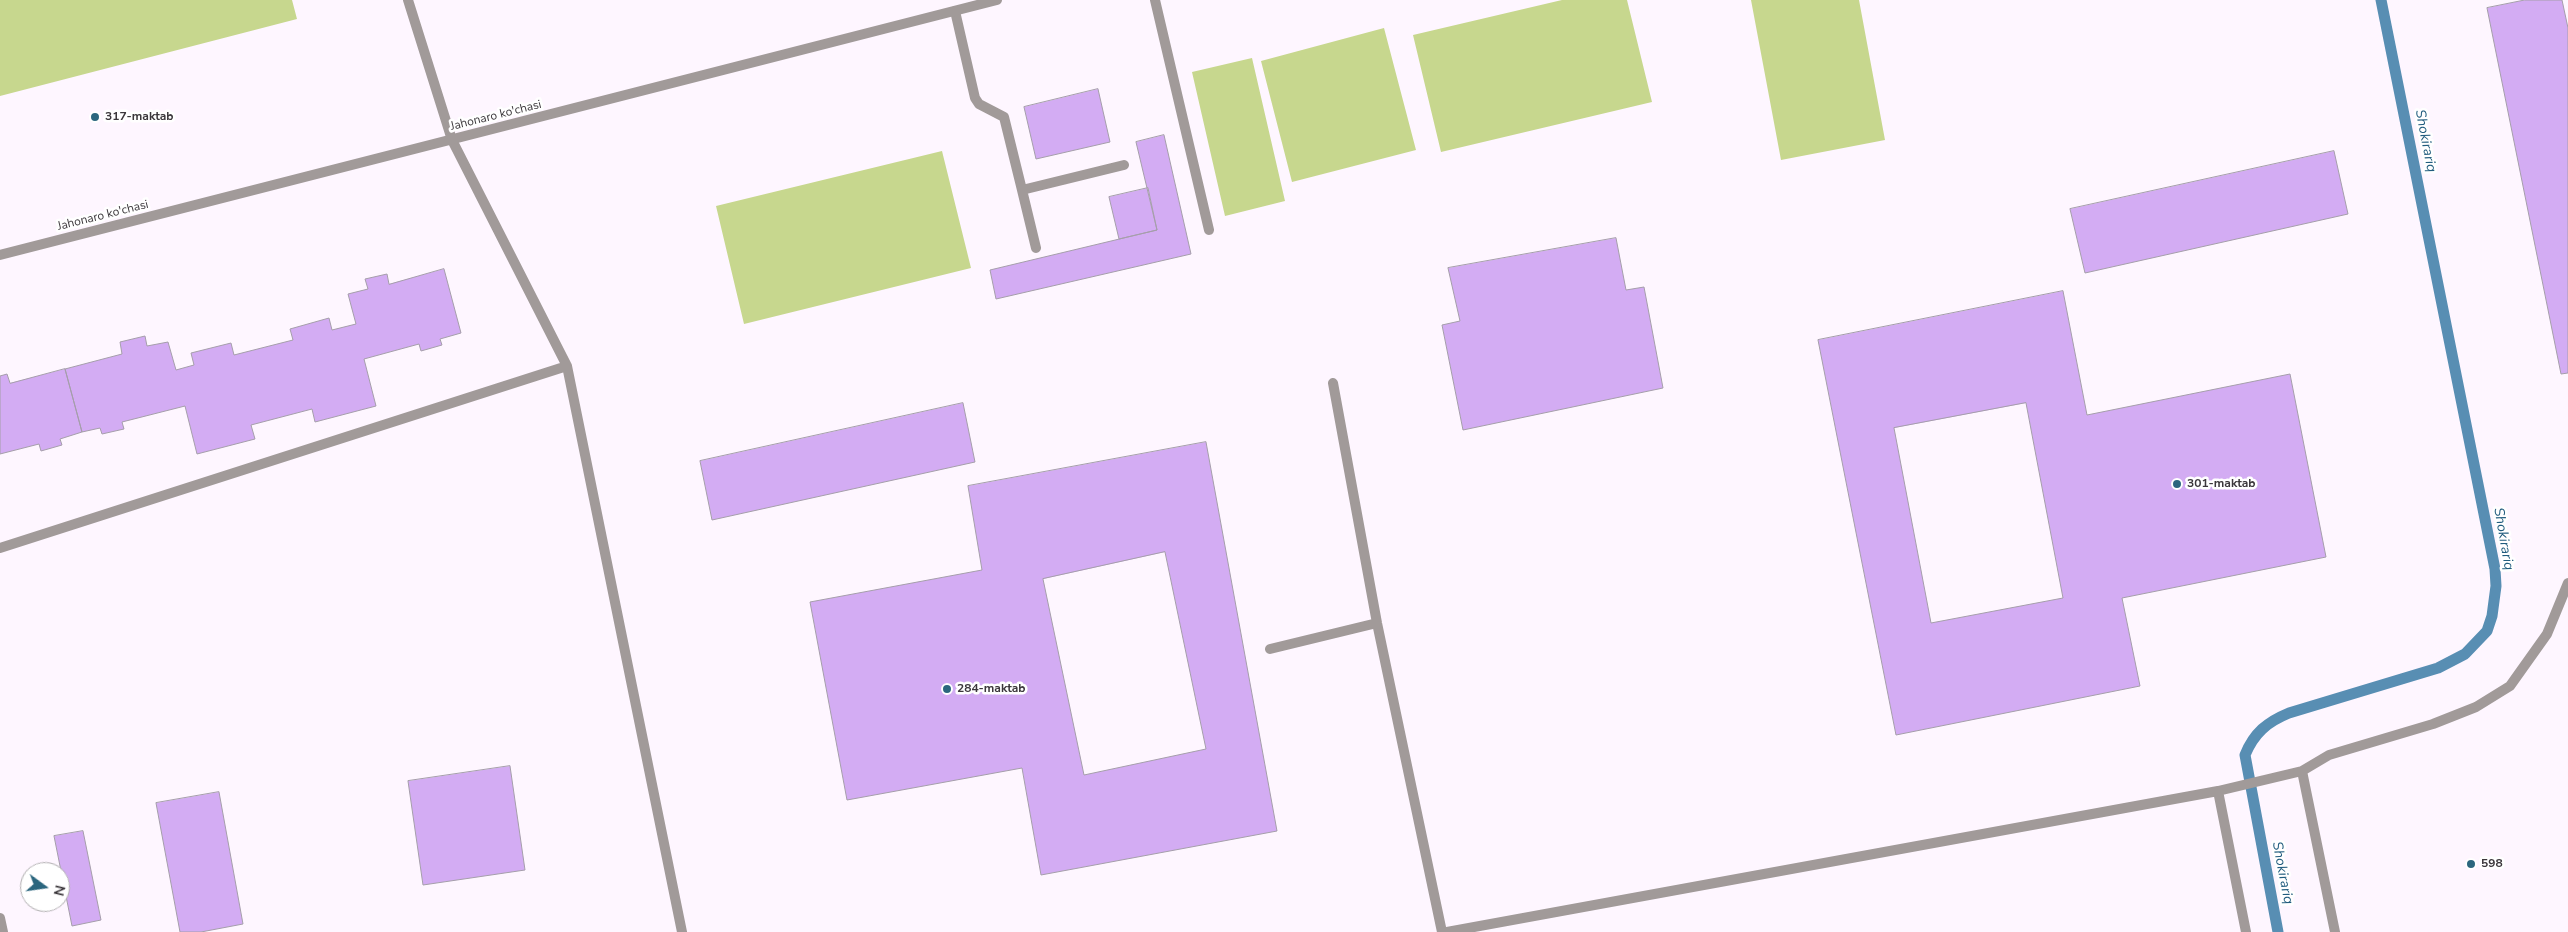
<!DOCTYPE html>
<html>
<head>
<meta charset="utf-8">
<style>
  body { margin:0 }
  #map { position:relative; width:2568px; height:932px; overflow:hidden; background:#fef6ff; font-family:"Nunito Sans",sans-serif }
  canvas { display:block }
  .north { position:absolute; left:20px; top:862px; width:50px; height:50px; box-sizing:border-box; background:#fff; border:1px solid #b1afb1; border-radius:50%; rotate:104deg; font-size:14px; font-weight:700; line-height:20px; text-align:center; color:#3b373b }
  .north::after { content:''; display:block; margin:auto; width:18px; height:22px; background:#2b667e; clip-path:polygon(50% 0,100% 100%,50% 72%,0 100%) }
</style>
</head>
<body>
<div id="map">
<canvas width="2568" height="932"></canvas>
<div class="north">N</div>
</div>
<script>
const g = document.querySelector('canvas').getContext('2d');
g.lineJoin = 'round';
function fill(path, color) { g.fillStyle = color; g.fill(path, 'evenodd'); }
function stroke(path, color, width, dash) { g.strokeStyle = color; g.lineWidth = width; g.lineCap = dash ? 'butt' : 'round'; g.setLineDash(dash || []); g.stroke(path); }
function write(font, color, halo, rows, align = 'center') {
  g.font = font + ' "Nunito Sans",sans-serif'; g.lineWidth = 5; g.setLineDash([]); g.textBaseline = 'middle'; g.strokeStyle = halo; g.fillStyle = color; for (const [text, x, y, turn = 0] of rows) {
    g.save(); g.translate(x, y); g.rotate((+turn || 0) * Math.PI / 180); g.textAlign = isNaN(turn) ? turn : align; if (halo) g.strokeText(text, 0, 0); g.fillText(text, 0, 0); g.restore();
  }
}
fill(new Path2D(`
  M0,0H292L297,19L0,96Z
  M1562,0H1627L1652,102L1441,152L1413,35Z
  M1751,0H1859L1885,140L1781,160Z
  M1384,28L1416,150L1292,182L1261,61Z
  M1252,58L1285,201L1225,216L1192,72Z
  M942,151L971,268L744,324L716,206Z`), '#c7d78e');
stroke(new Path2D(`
  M2278,932L2245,755C2254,733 2267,722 2289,713L2438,668L2465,654L2487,631L2492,616L2496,586L2495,569L2381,0`), '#588eb3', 11);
const building = new Path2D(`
  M2525,0H2562L2568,28V373L2561,374L2487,8Z
  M1098,89L1110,142L1036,159L1024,107Z
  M1164,135L1191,254L996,299L990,270L1157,230L1136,142Z
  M2334,151L2348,214L2085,273L2070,209Z
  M1148,188L1157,230L1119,239L1109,197Z
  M1616,238L1626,290L1644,287L1663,388L1463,430L1442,325L1460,321L1448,268Z
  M444,269L461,333L440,339L442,345L421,351L419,344L364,359L376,406L315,422L312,409L251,425L255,439L197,454L185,406L122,422L124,429L102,434L100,428L82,432L65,369L122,354L120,342L145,336L147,346L168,342L176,370L194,365L191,353L231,343L234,355L293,340L290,329L329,318L332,330L356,324L348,294L368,289L365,279L387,274L389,284Z
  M2063,291L2087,415L2290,374L2326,557L2122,598L2140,686L1896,735L1818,340ZM2026,403L2063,598L1931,623L1894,428Z
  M65,369L82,432L60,439L62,445L41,451L39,444L0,454V376L7,374L10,383Z
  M963,403L975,462L712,520L700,461Z
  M1206,442L1277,831L1041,875L1022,768L847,800L810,602L982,570L968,486ZM1165,552L1206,749L1084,775L1043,579Z
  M510,766L525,870L423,885L408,781Z
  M219,792L243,924L201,932H180L156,803Z
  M83,831L101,920L72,926L54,836Z`);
fill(building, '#d3acf3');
stroke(building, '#a59eaa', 1);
stroke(new Path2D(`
  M408,0L452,140L567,366L682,932
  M1155,0L1209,230
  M955,11L975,98L979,104L1004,117L1022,190L1124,165
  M1022,190L1036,248
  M1333,383L1377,623L1442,932
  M0,548L567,366
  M1270,649L1377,623
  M2302,771L2335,932
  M2218,791L2302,771L2329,755L2433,724L2476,707L2510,686L2547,634L2568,583
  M0,918L3,932
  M1447,932L2218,791L2246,932`), '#a19a99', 10);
stroke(new Path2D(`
  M0,255L997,0`), '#a19a99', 10);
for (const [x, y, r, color] of [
  [95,117,5,"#2b667e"],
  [2177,484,5,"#2b667e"],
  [947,689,5,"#2b667e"],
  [2471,864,5,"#2b667e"]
]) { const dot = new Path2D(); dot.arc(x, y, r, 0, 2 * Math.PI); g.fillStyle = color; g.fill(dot); stroke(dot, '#fff', 2); }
write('12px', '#3b373b', '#fff', [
  ["Jahonaro ko'chasi",496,116,-14],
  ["Jahonaro ko'chasi",103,216,-14]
]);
write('bold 12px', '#3b373b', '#fff', [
  ["317-maktab",105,117],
  ["301-maktab",2187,484],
  ["284-maktab",957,689],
  ["598",2481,864]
], 'left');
write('italic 14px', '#215c7e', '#fff', [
  ["Shokirariq",2425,141,79],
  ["Shokirariq",2503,539,80],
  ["Shokirariq",2282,873,79]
]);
</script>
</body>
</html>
